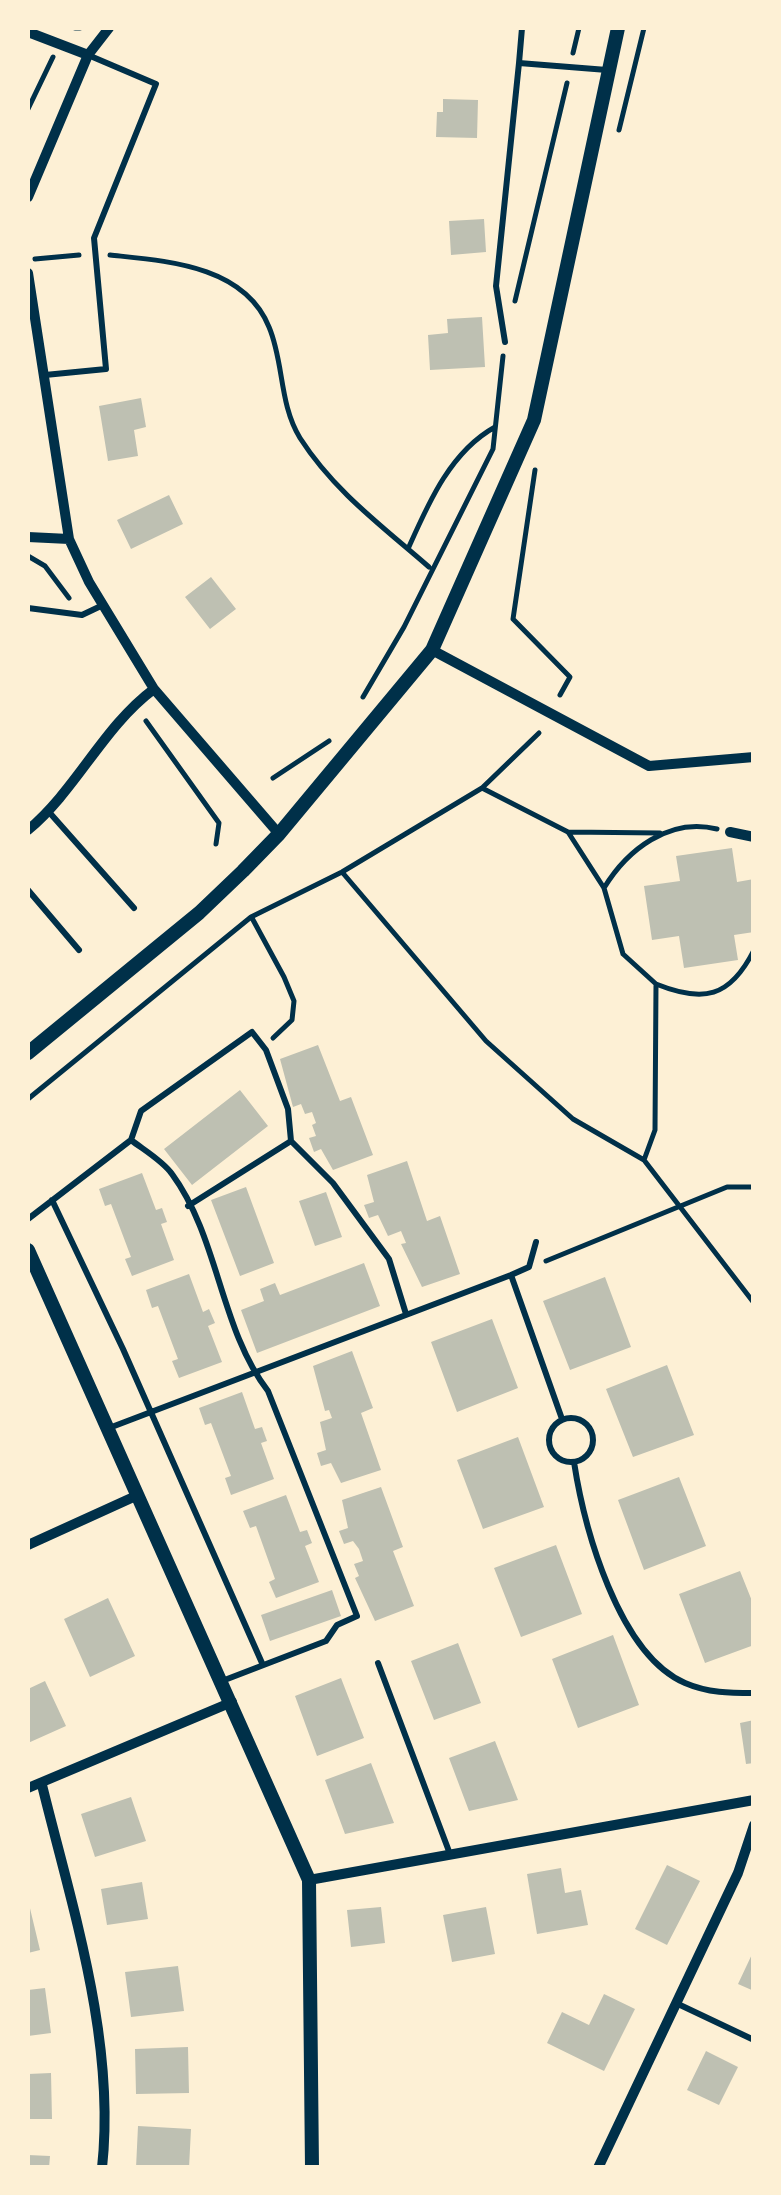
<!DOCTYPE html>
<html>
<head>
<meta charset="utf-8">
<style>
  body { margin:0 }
  #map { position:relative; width:781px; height:2195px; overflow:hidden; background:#fdf0d5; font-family:Inter,sans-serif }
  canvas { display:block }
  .frame { position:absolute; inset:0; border:30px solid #fdf0d5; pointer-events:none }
</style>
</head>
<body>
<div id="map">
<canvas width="781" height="2195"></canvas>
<div class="frame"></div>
</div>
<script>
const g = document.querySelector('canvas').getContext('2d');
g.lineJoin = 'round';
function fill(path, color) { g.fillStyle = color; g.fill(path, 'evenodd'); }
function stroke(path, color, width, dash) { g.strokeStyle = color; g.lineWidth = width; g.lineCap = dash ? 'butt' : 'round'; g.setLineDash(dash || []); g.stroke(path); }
fill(new Path2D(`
  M443,99L478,100L477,138L436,137L437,112H443Z
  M484,219L486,252L451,255L449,221Z
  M482,317L485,367L430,370L428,335L448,333L447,319Z
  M141,398L146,427L134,430L138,456L108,461L99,406Z
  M169,495L183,524L131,549L117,520Z
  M211,577L236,609L210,629L185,597Z
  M732,848L737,882L754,879V932L734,935L738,960L684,968L679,936L652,940L644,886L680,881L676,856Z
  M318,1045L340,1101L351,1097L373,1155L333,1170L321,1149L314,1152L309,1138L316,1136L312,1125L316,1123L312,1112L305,1114L301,1104L293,1107L280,1059Z
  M240,1090L268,1126L192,1185L164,1149Z
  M407,1161L427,1221L440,1216L460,1274L422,1287L401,1244L406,1243L401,1231L388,1236L378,1215L369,1218L364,1205L374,1202L367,1175Z
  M142,1173L156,1210L162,1208L167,1222L161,1224L174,1260L132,1276L125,1259L131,1257L111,1204L105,1206L99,1189Z
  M246,1187L274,1263L240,1276L211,1200Z
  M326,1192L342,1237L315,1246L299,1201Z
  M364,1263L380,1306L257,1353L241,1310L264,1301L260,1289L275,1283L280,1295Z
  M189,1274L203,1312L209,1309L215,1323L208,1326L222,1362L179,1378L172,1361L178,1359L158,1306L152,1308L146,1290Z
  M605,1277L631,1347L570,1370L543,1301Z
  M492,1319L518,1388L457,1412L431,1342Z
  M352,1351L373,1408L361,1413L381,1470L341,1483L331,1463L321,1466L317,1453L326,1450L320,1422L332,1418L329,1410L325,1411L313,1366Z
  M667,1365L694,1435L633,1457L606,1389Z
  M242,1392L255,1429L262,1427L267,1441L261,1443L274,1479L231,1495L225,1478L231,1476L211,1423L205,1425L199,1408Z
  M518,1437L544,1507L483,1529L457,1460Z
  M679,1477L706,1546L644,1570L618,1500Z
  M381,1487L403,1547L393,1551L414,1606L375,1621L355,1578L359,1576L354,1564L363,1561L359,1549L353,1541L344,1544L339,1531L348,1528L342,1500Z
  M286,1495L300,1532L307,1530L312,1543L305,1546L319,1582L276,1598L269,1582L275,1579L256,1526L250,1528L243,1511Z
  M556,1545L582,1614L521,1637L494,1568Z
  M740,1571L754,1606V1645L705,1663L679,1594Z
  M332,1590L341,1616L270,1641L261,1615Z
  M108,1598L135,1656L90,1677L64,1619Z
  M613,1635L639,1705L578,1728L552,1659Z
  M458,1643L481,1703L434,1720L411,1661Z
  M341,1678L364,1738L317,1756L295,1696Z
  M45,1681L66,1726L28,1743V1689Z
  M754,1720V1763L746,1764L740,1723Z
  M495,1741L518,1800L469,1811L449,1758Z
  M371,1763L394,1823L345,1834L325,1780Z
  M131,1797L146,1841L95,1857L81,1814Z
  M667,1865L700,1881L667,1945L635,1929Z
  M561,1868L565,1893L581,1890L588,1925L537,1934L527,1874Z
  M142,1882L148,1919L107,1925L101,1889Z
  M28,1900L40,1950L28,1953Z
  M381,1907L385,1943L351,1947L347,1910Z
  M486,1907L495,1954L452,1962L443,1915Z
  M754,1950V1991L738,1984Z
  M178,1966L184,2011L131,2017L125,1972Z
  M45,1988L51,2033L28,2036V1990Z
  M604,1994L635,2009L604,2071L547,2043L562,2012L589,2025Z
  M188,2047L189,2093L136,2094L135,2049Z
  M706,2051L738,2067L719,2105L687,2090Z
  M51,2073L52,2119H28V2074Z
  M138,2126L191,2129L189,2168H136Z
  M28,2155L50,2156L49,2168H28Z`), '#bec0b2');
stroke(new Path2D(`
  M75,28H80
  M573,53L579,28
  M28,109L53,57
  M619,130L644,28
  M110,255C166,261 244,265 269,327C284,362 279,404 300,438C334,491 382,526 429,567
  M35,259L79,255
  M515,301L567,83
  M535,470L513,619L570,677L560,695
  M408,549C428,504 450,452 495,427
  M28,556L45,566L69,598
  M363,697L404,627L493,449L503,356
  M146,721L219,823L216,844
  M273,778L329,741
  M482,788L568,832L604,888L623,954L656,984L655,1130L644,1160
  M568,832L660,833
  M342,872L486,1041L573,1119L644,1160L754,1303
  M604,888C627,850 669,817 717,829
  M252,918L284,977L294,1001L292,1020L273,1038
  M656,984C703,1003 730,998 754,950
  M28,1099L251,917L342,872L482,788L539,733
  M546,1261L727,1187H754`), '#003049', 5);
stroke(new Path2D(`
  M519,63L522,28
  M505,342L496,286L519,63L607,70
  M45,375L106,369L94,238L156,84L88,55
  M28,608L82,615L103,605
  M49,812L134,908
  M28,890L79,950
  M131,1140L141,1111L252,1032L266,1050L288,1109L291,1141L333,1183L389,1259L406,1314
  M52,1200L123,1349L262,1663
  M188,1206L291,1141
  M28,1219L131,1140C144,1150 163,1161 172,1174C219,1238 220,1329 268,1391L357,1616L337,1625L326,1641L222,1681
  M511,1275L562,1419
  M549 1440a22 22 0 1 1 44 0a22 22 0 1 1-44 0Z
  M109,1428L511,1275L529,1267L536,1242
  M574,1462C584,1527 618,1654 685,1683C708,1693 730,1693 754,1693
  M378,1663L450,1854
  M678,2004L754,2040`), '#003049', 6);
stroke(new Path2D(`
  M28,32L88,55
  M28,197L88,55L109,28
  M28,273L69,539L89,582L154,689L279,834
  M28,537L69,539
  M432,650L649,766L754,757
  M28,830C77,789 103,727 154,689
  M730,832L754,837
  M28,1545L138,1495
  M42,1785C72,1907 116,2040 102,2168
  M28,1788L232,1702
  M309,1880L754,1800
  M598,2168L738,1873L754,1825`), '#003049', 10);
stroke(new Path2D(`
  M28,1053L199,913L243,871L279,834L432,650L534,420L618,28
  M28,1250L309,1880L312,2168`), '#003049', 14);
</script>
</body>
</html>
